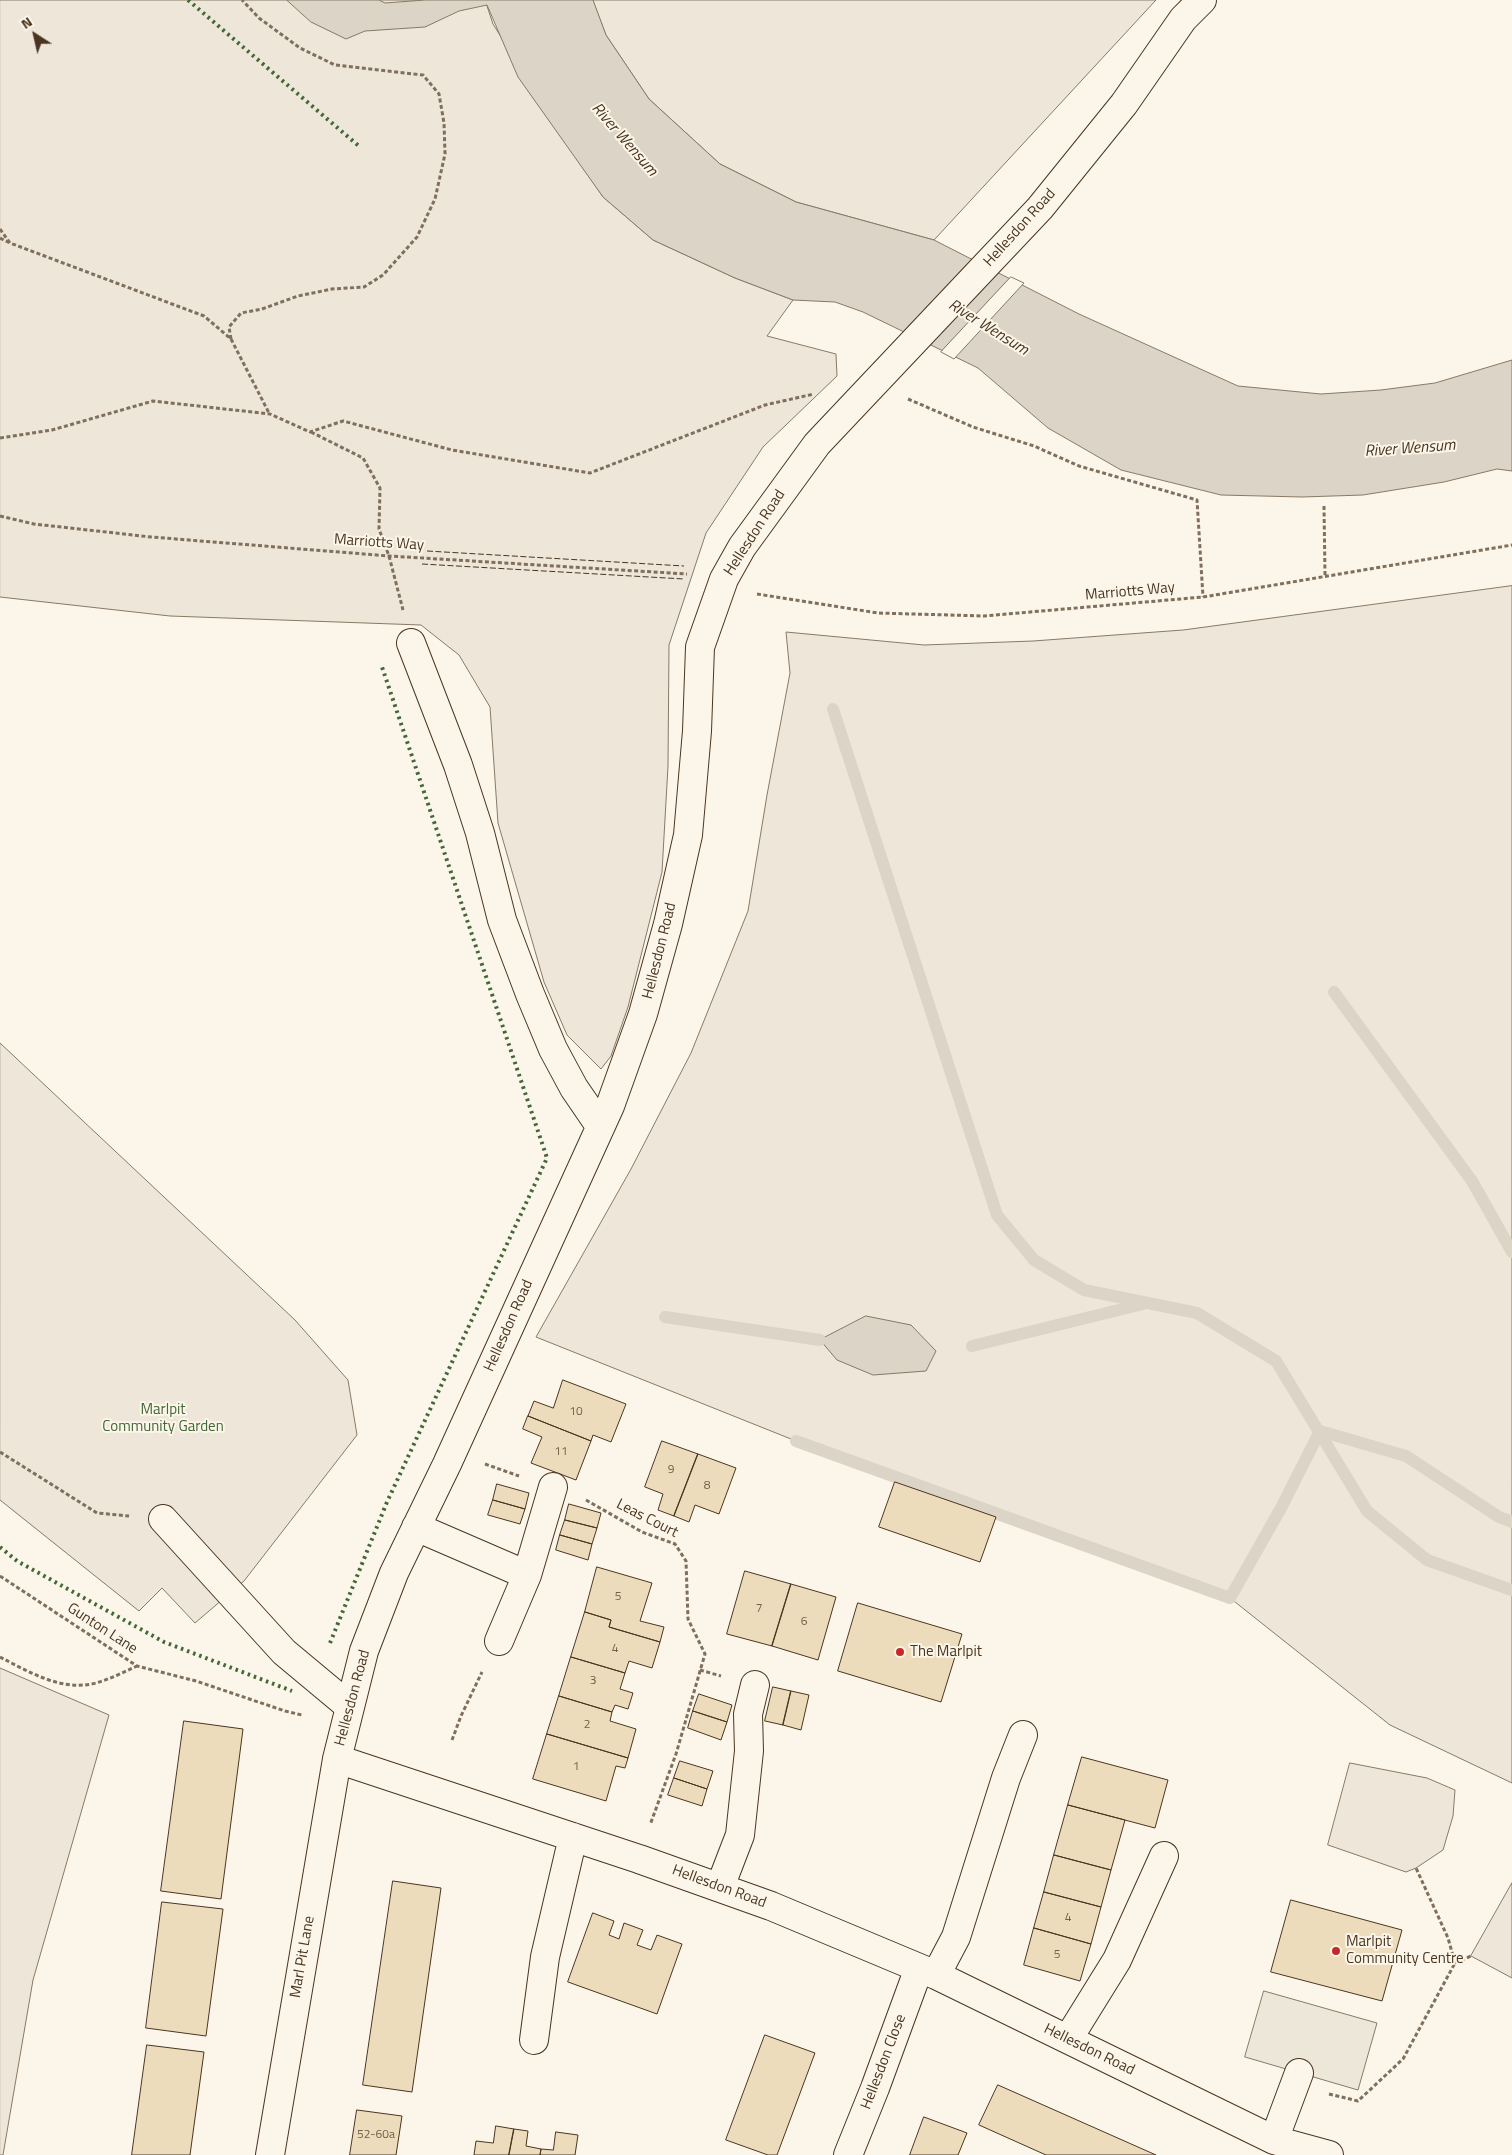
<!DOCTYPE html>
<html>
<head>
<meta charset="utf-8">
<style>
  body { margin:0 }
  #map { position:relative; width:1512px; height:2155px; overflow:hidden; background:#fbf6e9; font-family:"Titillium Web",sans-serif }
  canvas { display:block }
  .north { position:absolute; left:10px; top:10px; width:50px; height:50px; -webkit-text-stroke:4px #fbf6e9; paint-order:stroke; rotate:325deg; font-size:14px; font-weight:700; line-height:20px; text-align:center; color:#4a3520 }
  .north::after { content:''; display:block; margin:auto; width:18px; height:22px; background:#4a3520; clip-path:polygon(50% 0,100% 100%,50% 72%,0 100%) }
</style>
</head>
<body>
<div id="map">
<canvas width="1512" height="2155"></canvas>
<div class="north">N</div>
</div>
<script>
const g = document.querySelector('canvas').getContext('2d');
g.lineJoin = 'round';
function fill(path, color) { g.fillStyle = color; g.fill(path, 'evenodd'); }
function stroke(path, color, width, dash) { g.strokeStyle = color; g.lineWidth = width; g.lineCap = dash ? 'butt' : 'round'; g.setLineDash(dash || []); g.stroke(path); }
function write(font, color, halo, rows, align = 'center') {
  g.font = font + ' "Titillium Web",sans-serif'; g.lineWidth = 4; g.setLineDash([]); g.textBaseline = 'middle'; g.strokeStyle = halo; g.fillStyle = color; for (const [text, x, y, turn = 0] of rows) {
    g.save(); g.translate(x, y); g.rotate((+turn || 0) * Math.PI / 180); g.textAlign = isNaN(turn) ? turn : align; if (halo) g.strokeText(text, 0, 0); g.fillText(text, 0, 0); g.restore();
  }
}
const green = new Path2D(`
  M0,0H485L493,24L567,144L603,197L653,240L735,278L793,300L767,336L836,354L837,376L763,447L706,533L669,645L668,766L662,872L628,1007L611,1056L601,1069L567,1035L544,982L498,823L490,707L459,655L421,625L170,616L0,597Z
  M593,0H1156L934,240L796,202L720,164L649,99L606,35Z
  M1512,586V1783L1390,1725L1230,1598L796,1441L536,1337L631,1169L691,1053L748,911L767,795L790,673L786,632L924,645L1033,641L1183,630Z
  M0,1043L295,1320L348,1380L357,1435L244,1581L195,1623L162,1588L139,1611L0,1500Z
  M0,1668L109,1715L33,1980L3,2155H0Z
  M1350,1763L1427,1778L1455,1790L1453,1816L1443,1850L1416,1868L1406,1872L1328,1845Z
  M1512,1883V1978L1471,1956Z`);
fill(green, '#ede6d9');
stroke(green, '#887966', 1);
const parking = new Path2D(`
  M1264,1991L1377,2023L1358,2090L1245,2057Z`);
fill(parking, '#ede7d9');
stroke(parking, '#887966', 1);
const water = new Path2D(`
  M287,0H379L385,3L425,0H593L606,35L649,99L720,164L796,202L934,240L1079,314L1238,386L1321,394L1381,390L1435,383L1512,360V471L1497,469L1444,482L1363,495L1302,497L1221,495L1121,470L1048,428L978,368L863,312L835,302L793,300L735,278L653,240L603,197L518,77L487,5L459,11L425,27L365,31L346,39L311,22Z
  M866,1316L911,1325L936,1351L926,1371L873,1375L837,1360L820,1340Z`);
fill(water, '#dcd4c6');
stroke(water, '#887966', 1);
const pier = new Path2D(`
  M1011,277L1024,283L954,359L941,352Z`);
fill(pier, '#fbf6e9');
stroke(pier, '#887966', 1);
stroke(new Path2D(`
  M833,709L997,1215L1034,1260L1084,1290L1197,1313L1276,1361L1367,1511L1427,1560L1512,1590
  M1334,992L1472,1181L1512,1252
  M665,1317L820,1340
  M972,1346L1143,1304
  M796,1441L1230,1598L1281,1508L1320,1431L1406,1456L1499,1517L1512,1522`), '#dcd4c6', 12);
const building = new Path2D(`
  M563,1380L626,1404L611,1442L593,1435L591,1441L528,1416L534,1401L553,1408Z
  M528,1416L591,1441L576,1480L531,1463L542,1437L523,1429Z
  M662,1441L698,1454L674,1516L658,1510L663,1494L645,1487Z
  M698,1454L736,1468L719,1514L695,1505L689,1522L674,1516Z
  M895,1482L996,1517L980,1562L879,1527Z
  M497,1484L529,1493L525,1509L493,1500Z
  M493,1500L525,1509L520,1524L488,1515Z
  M569,1504L601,1513L597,1528L565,1520Z
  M565,1520L597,1528L592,1544L560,1535Z
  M560,1535L592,1544L588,1560L556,1550Z
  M597,1567L652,1583L640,1621L664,1627L660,1642L609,1627L611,1620L585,1612Z
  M745,1571L791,1584L772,1646L727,1634Z
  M791,1584L836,1597L818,1660L772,1646Z
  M858,1603L962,1634L941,1702L838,1671Z
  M585,1612L611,1620L609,1627L660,1642L652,1668L629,1661L625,1673L571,1657Z
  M571,1657L625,1673L620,1689L633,1693L628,1709L615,1705L612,1712L559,1696Z
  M773,1687L791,1691L783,1725L765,1721Z
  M791,1691L809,1695L801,1730L783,1725Z
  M699,1694L732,1705L727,1722L693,1711Z
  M559,1696L612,1712L610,1721L636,1729L628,1758L547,1734Z
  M693,1711L727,1722L721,1740L688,1728Z
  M184,1721L243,1729L221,1899L161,1891Z
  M547,1734L628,1758L625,1768L616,1766L606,1801L533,1779Z
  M1082,1757L1168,1780L1155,1828L1068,1805Z
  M680,1761L713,1771L707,1789L674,1778Z
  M674,1778L707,1789L702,1806L668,1795Z
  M1068,1805L1125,1820L1111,1870L1054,1855Z
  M1054,1855L1111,1870L1101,1907L1044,1892Z
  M393,1881L441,1888L412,2092L363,2085Z
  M1044,1892L1101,1907L1091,1944L1034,1928Z
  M1291,1900L1402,1930L1382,2001L1271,1972Z
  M162,1902L223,1909L206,2036L146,2028Z
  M593,1913L614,1921L609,1935L619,1939L624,1923L643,1930L637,1945L651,1950L657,1935L682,1944L657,2014L568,1982Z
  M1034,1928L1091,1944L1080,1981L1024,1965Z
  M765,2035L815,2053L777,2155H768L726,2140Z
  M147,2045L204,2052L190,2155H132Z
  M998,2085L1156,2155H1046L979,2125Z
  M357,2110L402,2116L396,2155H350Z
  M924,2117L967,2133L958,2155H910Z
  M496,2126L514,2129L509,2155H474L476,2141L493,2143Z
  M514,2129L528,2131L526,2146L541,2149L540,2155H509Z
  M556,2132L578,2135L575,2155H540L541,2149L553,2150Z`);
fill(building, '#ecdcbc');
stroke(building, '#4a3520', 1);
const minor = new Path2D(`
  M411,643L458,765L480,833L502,920L530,994L553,1049L574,1088L600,1126
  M163,1519L284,1652L350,1707
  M416,1527L527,1575L553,1487
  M499,1641L527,1575
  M337,1759L639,1859L771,1906L936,1975L1274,2140L1329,2155
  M720,1887L740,1835L749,1751L748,1714L755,1685
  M936,1975L956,1937L1006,1778L1023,1735
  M1068,2039L1117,1960L1164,1856
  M534,2040L545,1957L573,1837
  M1274,2140L1299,2073
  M270,2155L337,1759L364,1651L394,1573L447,1464L610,1106L643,1014L668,924L688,835L697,731L700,647L724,579L742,547L817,444L1040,208L1124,104L1183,19L1202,0
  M848,2155L875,2088L919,1968`);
stroke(minor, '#4a3520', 30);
stroke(new Path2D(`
  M0,229L10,243L204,316L231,339L269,413
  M0,238L10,243
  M231,339L229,327L241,313L262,309L298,296L332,289L364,287L383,275L417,237L435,199L445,154L444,123L439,94L423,75L335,65L300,48L259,18L242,0
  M908,399L973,427L1034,446L1079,466L1197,500L1203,597
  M311,432L363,458L380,488L379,529L389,556L403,610
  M0,438L52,430L153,401L270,414L310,432L343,421L452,450L590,473L765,405L814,394
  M1324,506L1325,575
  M0,516L34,524L151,537L389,556L687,574
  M757,594L878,613L984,616L1203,597L1512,545
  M0,1452L97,1513L129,1516
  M485,1464L519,1476
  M586,1500L642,1532L675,1544L686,1561L688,1619L705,1654L676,1754L650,1825
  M0,1576L137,1666L196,1681L285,1711L302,1715
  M0,1657C29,1672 62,1692 96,1683C110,1679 124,1672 137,1666
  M700,1670L721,1676
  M452,1740L461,1716L482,1672
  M1455,1963L1471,1956
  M1329,2094L1358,2101L1403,2059L1455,1963L1448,1938L1416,1868`), '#7f6f5c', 3, [4, 2.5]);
stroke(minor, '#fbf6e9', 28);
stroke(new Path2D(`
  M188,0L360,147
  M0,1547L17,1561L164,1642L292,1691
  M330,1643L387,1502L547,1158L382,667`), '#436837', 4, [2.5, 4]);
stroke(new Path2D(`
  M427,551L684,566
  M422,564L684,579`), '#4a3520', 1, [6, 2.5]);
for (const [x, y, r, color] of [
  [900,1652,5,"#c62828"],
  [1336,1951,5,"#c62828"]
]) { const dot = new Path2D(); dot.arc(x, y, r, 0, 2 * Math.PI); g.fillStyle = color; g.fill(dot); stroke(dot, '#fbf6e9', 2); }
write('12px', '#725f47', null, [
  ["10",576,1412],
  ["11",561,1452],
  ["9",671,1470],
  ["8",707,1486],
  ["5",618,1597],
  ["7",759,1609],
  ["6",804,1622],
  ["4",615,1649],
  ["3",593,1681],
  ["2",587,1725],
  ["1",576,1767],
  ["4",1068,1918],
  ["5",1057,1955],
  ["52-60a",376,2135]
]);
write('15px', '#4a3520', '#fbf6e9', [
  ["Hellesdon Road",1020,228,-48],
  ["Hellesdon Road",755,533,-57],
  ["Marriotts Way",379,543,4],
  ["Marriotts Way",1130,592,-5],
  ["Hellesdon Road",660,951,-76],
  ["Hellesdon Road",509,1326,-66],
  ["Leas Court",647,1519,27],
  ["Gunton Lane",102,1629,33],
  ["Hellesdon Road",353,1698,-75],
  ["Hellesdon Road",719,1887,20],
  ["Marl Pit Lane",303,1957,-80],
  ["Hellesdon Road",1089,2050,26],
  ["Hellesdon Close",884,2062,-69]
]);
write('15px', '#436837', '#fbf6e9', [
  ["Marlpit",163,1410],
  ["Community Garden",163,1427]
]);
write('15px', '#4a3520', '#fbf6e9', [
  ["The Marlpit",910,1652],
  ["Marlpit",1346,1942],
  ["Community Centre",1346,1959]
], 'left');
write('italic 16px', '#4a3520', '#fbf6e9', [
  ["River Wensum",624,140,49],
  ["River Wensum",988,328,32],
  ["River Wensum",1410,449,-4]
]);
</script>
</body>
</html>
